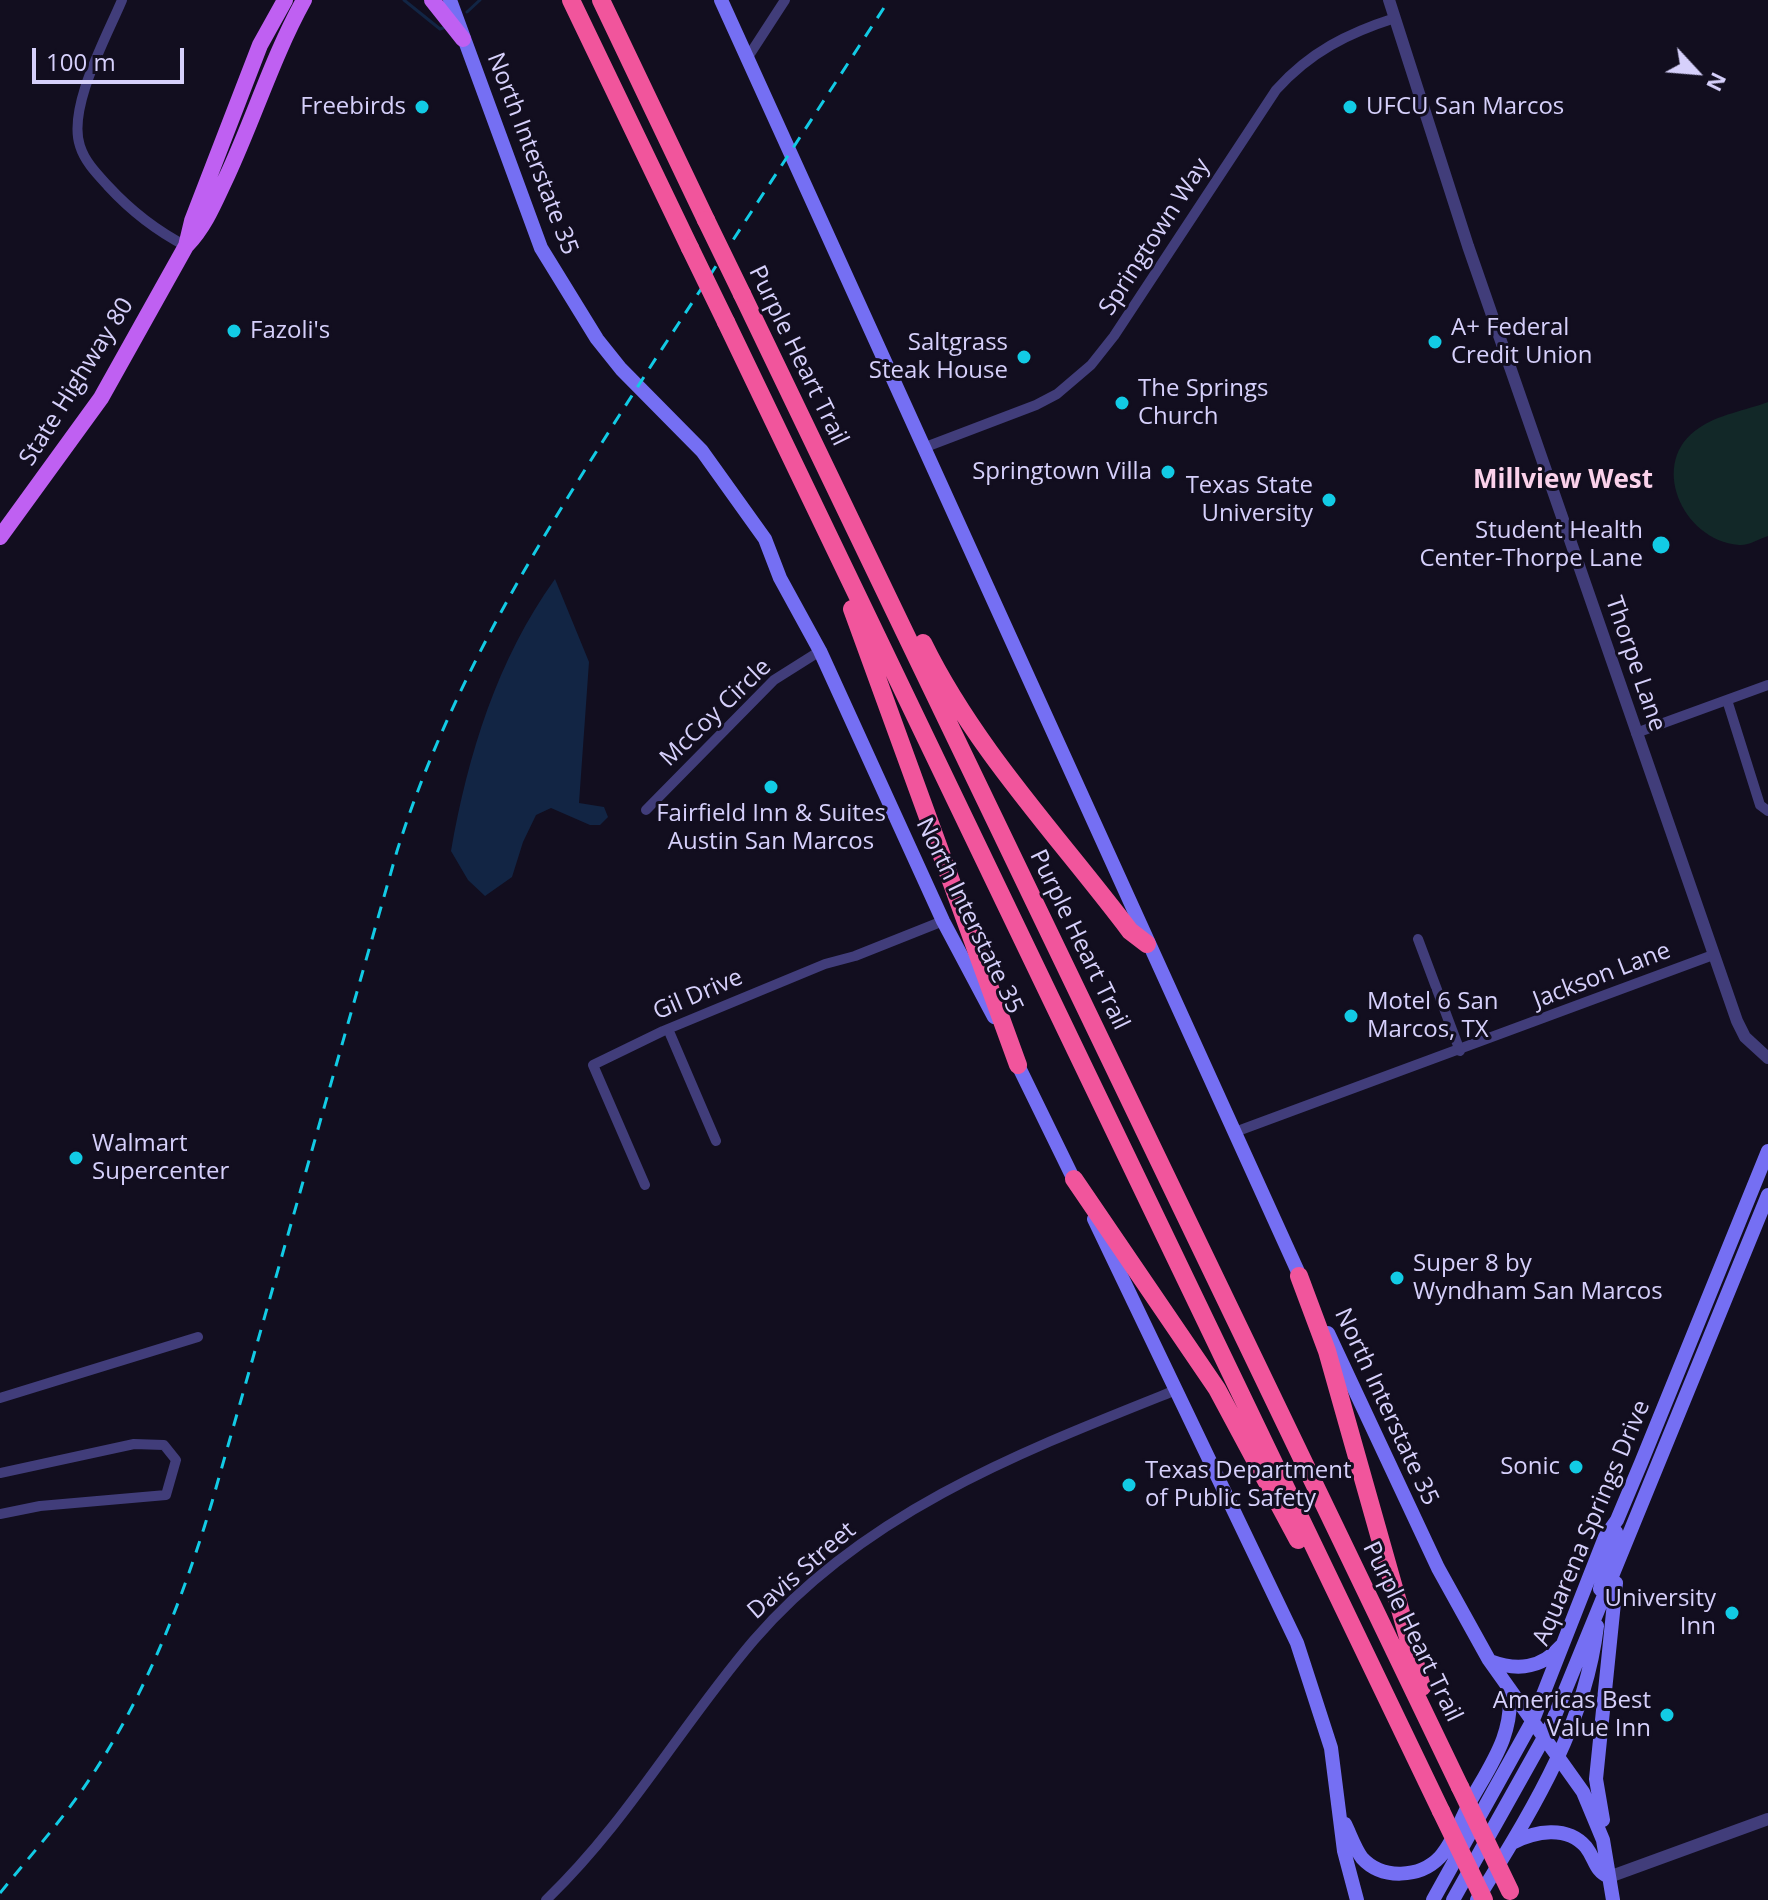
<!DOCTYPE html>
<html>
<head>
<meta charset="utf-8">
<style>
  body { margin:0 }
  #map { position:relative; width:1768px; height:1900px; overflow:hidden; background:#120e1f; font-family:"Open Sans",sans-serif }
  canvas { display:block }
  .north { position:absolute; left:1656px; top:32px; width:80px; height:80px; -webkit-text-stroke:6px #120e1f; paint-order:stroke; rotate:116deg; font-size:22px; font-weight:700; line-height:32px; text-align:center; color:#d6d0fb }
  .north::after { content:''; display:block; margin:auto; width:28px; height:36px; background:#d6d0fb; clip-path:polygon(50% 0,100% 100%,50% 72%,0 100%) }
  .scale { position:absolute; left:32px; top:48px; width:152px; height:36px; box-sizing:border-box; border:4px solid #d6d0fb; border-top:0; padding-left:10px; font-size:24px; line-height:28px; white-space:nowrap; color:#d6d0fb; -webkit-text-stroke:6px #120e1f; paint-order:stroke }
</style>
</head>
<body>
<div id="map">
<canvas width="1768" height="1900"></canvas>
<div class="north">N</div>
<div class="scale">100 m</div>
</div>
<script>
const g = document.querySelector('canvas').getContext('2d');
g.lineJoin = 'round';
function fill(path, color) { g.fillStyle = color; g.fill(path, 'evenodd'); }
function stroke(path, color, width, dash) { g.strokeStyle = color; g.lineWidth = width; g.lineCap = dash ? 'butt' : 'round'; g.setLineDash(dash || []); g.stroke(path); }
function write(font, color, halo, rows, align = 'center') {
  g.font = font + ' "Open Sans",sans-serif'; g.lineWidth = 6; g.setLineDash([]); g.textBaseline = 'middle'; g.strokeStyle = halo; g.fillStyle = color; for (const [text, x, y, turn = 0] of rows) {
    g.save(); g.translate(x, y); g.rotate((+turn || 0) * Math.PI / 180); g.textAlign = isNaN(turn) ? turn : align; if (halo) g.strokeText(text, 0, 0); g.fillText(text, 0, 0); g.restore();
  }
}
fill(new Path2D(`
  M1768,402V536C1759,539 1748,546 1739,545C1681,540 1648,461 1699,428C1717,415 1747,410 1768,402Z`), '#122828');
fill(new Path2D(`
  M555,579L589,662L579,803L604,807L608,817L600,825H590L551,808L536,815L523,842L512,877L485,896L468,880L451,851C468,754 497,660 555,579Z`), '#122544');
stroke(new Path2D(`
  M404,0L440,29L446,27
  M467,12L480,0`), '#122544', 3);
stroke(new Path2D(`
  M122,0C107,36 67,108 80,146C85,162 97,174 108,186C132,212 155,230 186,246
  M748,57L785,0
  M923,448L1036,405L1057,394L1091,365L1114,336L1276,90C1310,52 1348,33 1395,18
  M1727,700L1760,805L1768,811
  M1636,733L1768,685
  M646,810L774,680L820,651
  M1418,939L1460,1051
  M668,1029L716,1141
  M1235,1132L1713,955
  M645,1185L593,1065L663,1031L825,964L855,956L943,921
  M0,1398L198,1337
  M0,1473L134,1444L164,1445L176,1460L166,1495L40,1506L0,1514
  M546,1900C626,1824 682,1724 754,1640C865,1511 1023,1451 1176,1390`), '#413d7a', 10);
stroke(new Path2D(`
  M1389,0L1468,246L1737,1021L1745,1037L1768,1058
  M1609,1877L1768,1819`), '#413d7a', 12);
stroke(new Path2D(`
  M450,0L541,248L597,339L621,369L702,451L765,539L780,578L820,651L943,921L994,1017
  M721,0L1304,1285
  M1014,1057L1077,1186
  M1094,1219L1297,1643L1331,1748L1344,1851L1357,1900
  M1328,1333L1438,1568L1489,1660L1583,1792L1603,1840L1613,1900
  M1600,1589L1616,1532
  M1490,1661C1517,1671 1541,1669 1561,1646
  M1603,1820L1596,1779L1616,1583
  M1345,1824C1350,1834 1355,1849 1362,1858C1382,1880 1420,1878 1440,1857C1453,1843 1461,1819 1470,1802C1491,1764 1515,1733 1509,1688
  M1512,1843C1535,1831 1567,1825 1586,1847C1596,1860 1594,1870 1609,1877
  M1433,1900L1533,1720L1605,1537L1617,1520L1641,1463L1768,1151
  M1453,1900L1551,1725L1768,1195
  M1477,1900C1530,1813 1585,1728 1597,1626`), '#756ff3', 14);
stroke(new Path2D(`
  M432,0L463,39
  M187,245C206,225 215,201 227,176C254,118 273,56 304,0
  M0,537L101,398L186,246L192,221L260,45L285,0`), '#bf60f2', 16);
stroke(new Path2D(`
  M571,0L690,248
  M601,0L706,220
  M742,294L1460,1787
  M726,322L1441,1811
  M852,609L1018,1065
  M923,643C975,749 1059,837 1130,931L1147,944
  M1074,1179L1217,1389L1298,1540
  M1299,1276L1327,1351L1422,1687`), '#f1559c', 18);
stroke(new Path2D(`
  M0,1893C31,1855 64,1818 91,1777C147,1692 183,1598 212,1502L397,851C454,670 556,514 658,355C735,237 812,119 889,0`), '#12cbe5', 3, [12, 10]);
stroke(new Path2D(`
  M706,220L742,294
  M690,248L726,322
  M1460,1787L1510,1891
  M1441,1811L1484,1900`), '#f1559c', 18);
for (const [x, y, r, color] of [
  [422,107,8,"#12cbe5"],
  [1350,107,8,"#12cbe5"],
  [234,331,8,"#12cbe5"],
  [1435,342,8,"#12cbe5"],
  [1024,357,8,"#12cbe5"],
  [1122,403,8,"#12cbe5"],
  [1168,472,8,"#12cbe5"],
  [1329,500,8,"#12cbe5"],
  [1661,545,10,"#12cbe5"],
  [771,787,8,"#12cbe5"],
  [1351,1016,8,"#12cbe5"],
  [76,1158,8,"#12cbe5"],
  [1397,1278,8,"#12cbe5"],
  [1576,1467,8,"#12cbe5"],
  [1129,1485,8,"#12cbe5"],
  [1732,1613,8,"#12cbe5"],
  [1667,1715,8,"#12cbe5"]
]) { const dot = new Path2D(); dot.arc(x, y, r, 0, 2 * Math.PI); g.fillStyle = color; g.fill(dot); stroke(dot, '#120e1f', 3); }
write('24px', '#d6d0fb', '#120e1f', [
  ["Freebirds",406,107],
  ["UFCU San Marcos",1366,107,"left"],
  ["A+ Federal",1451,328,"left"],
  ["Credit Union",1451,356,"left"],
  ["Fazoli's",250,331,"left"],
  ["Saltgrass",1008,343],
  ["Steak House",1008,371],
  ["The Springs",1138,389,"left"],
  ["Church",1138,417,"left"],
  ["Springtown Villa",1152,472],
  ["Texas State",1313,486],
  ["University",1313,514],
  ["Student Health",1643,531],
  ["Center-Thorpe Lane",1643,559],
  ["Fairfield Inn & Suites",771,814,"center"],
  ["Austin San Marcos",771,842,"center"],
  ["Motel 6 San",1367,1002,"left"],
  ["Marcos, TX",1367,1030,"left"],
  ["Walmart",92,1144,"left"],
  ["Supercenter",92,1172,"left"],
  ["Super 8 by",1413,1264,"left"],
  ["Wyndham San Marcos",1413,1292,"left"],
  ["Sonic",1560,1467],
  ["Texas Department",1145,1471,"left"],
  ["of Public Safety",1145,1499,"left"],
  ["University",1716,1599],
  ["Inn",1716,1627],
  ["Americas Best",1651,1701],
  ["Value Inn",1651,1729]
], 'right');
write('24px', '#d6d0fb', '#120e1f', [
  ["North Interstate 35",532,154,69],
  ["Springtown Way",1155,237,-57],
  ["Purple Heart Trail",798,356,64],
  ["State Highway 80",77,382,-58],
  ["Thorpe Lane",1635,664,71],
  ["McCoy Circle",716,713,-44],
  ["North Interstate 35",969,916,64],
  ["Purple Heart Trail",1079,940,64],
  ["Jackson Lane",1602,976,-21],
  ["Gil Drive",698,995,-23],
  ["North Interstate 35",1386,1407,65],
  ["Aquarena Springs Drive",1592,1523,-67],
  ["Davis Street",802,1571,-41],
  ["Purple Heart Trail",1412,1632,64]
]);
write('bold 26px', '#fbd2eb', '#120e1f', [
  ["Millview West",1563,481]
]);
</script>
</body>
</html>
